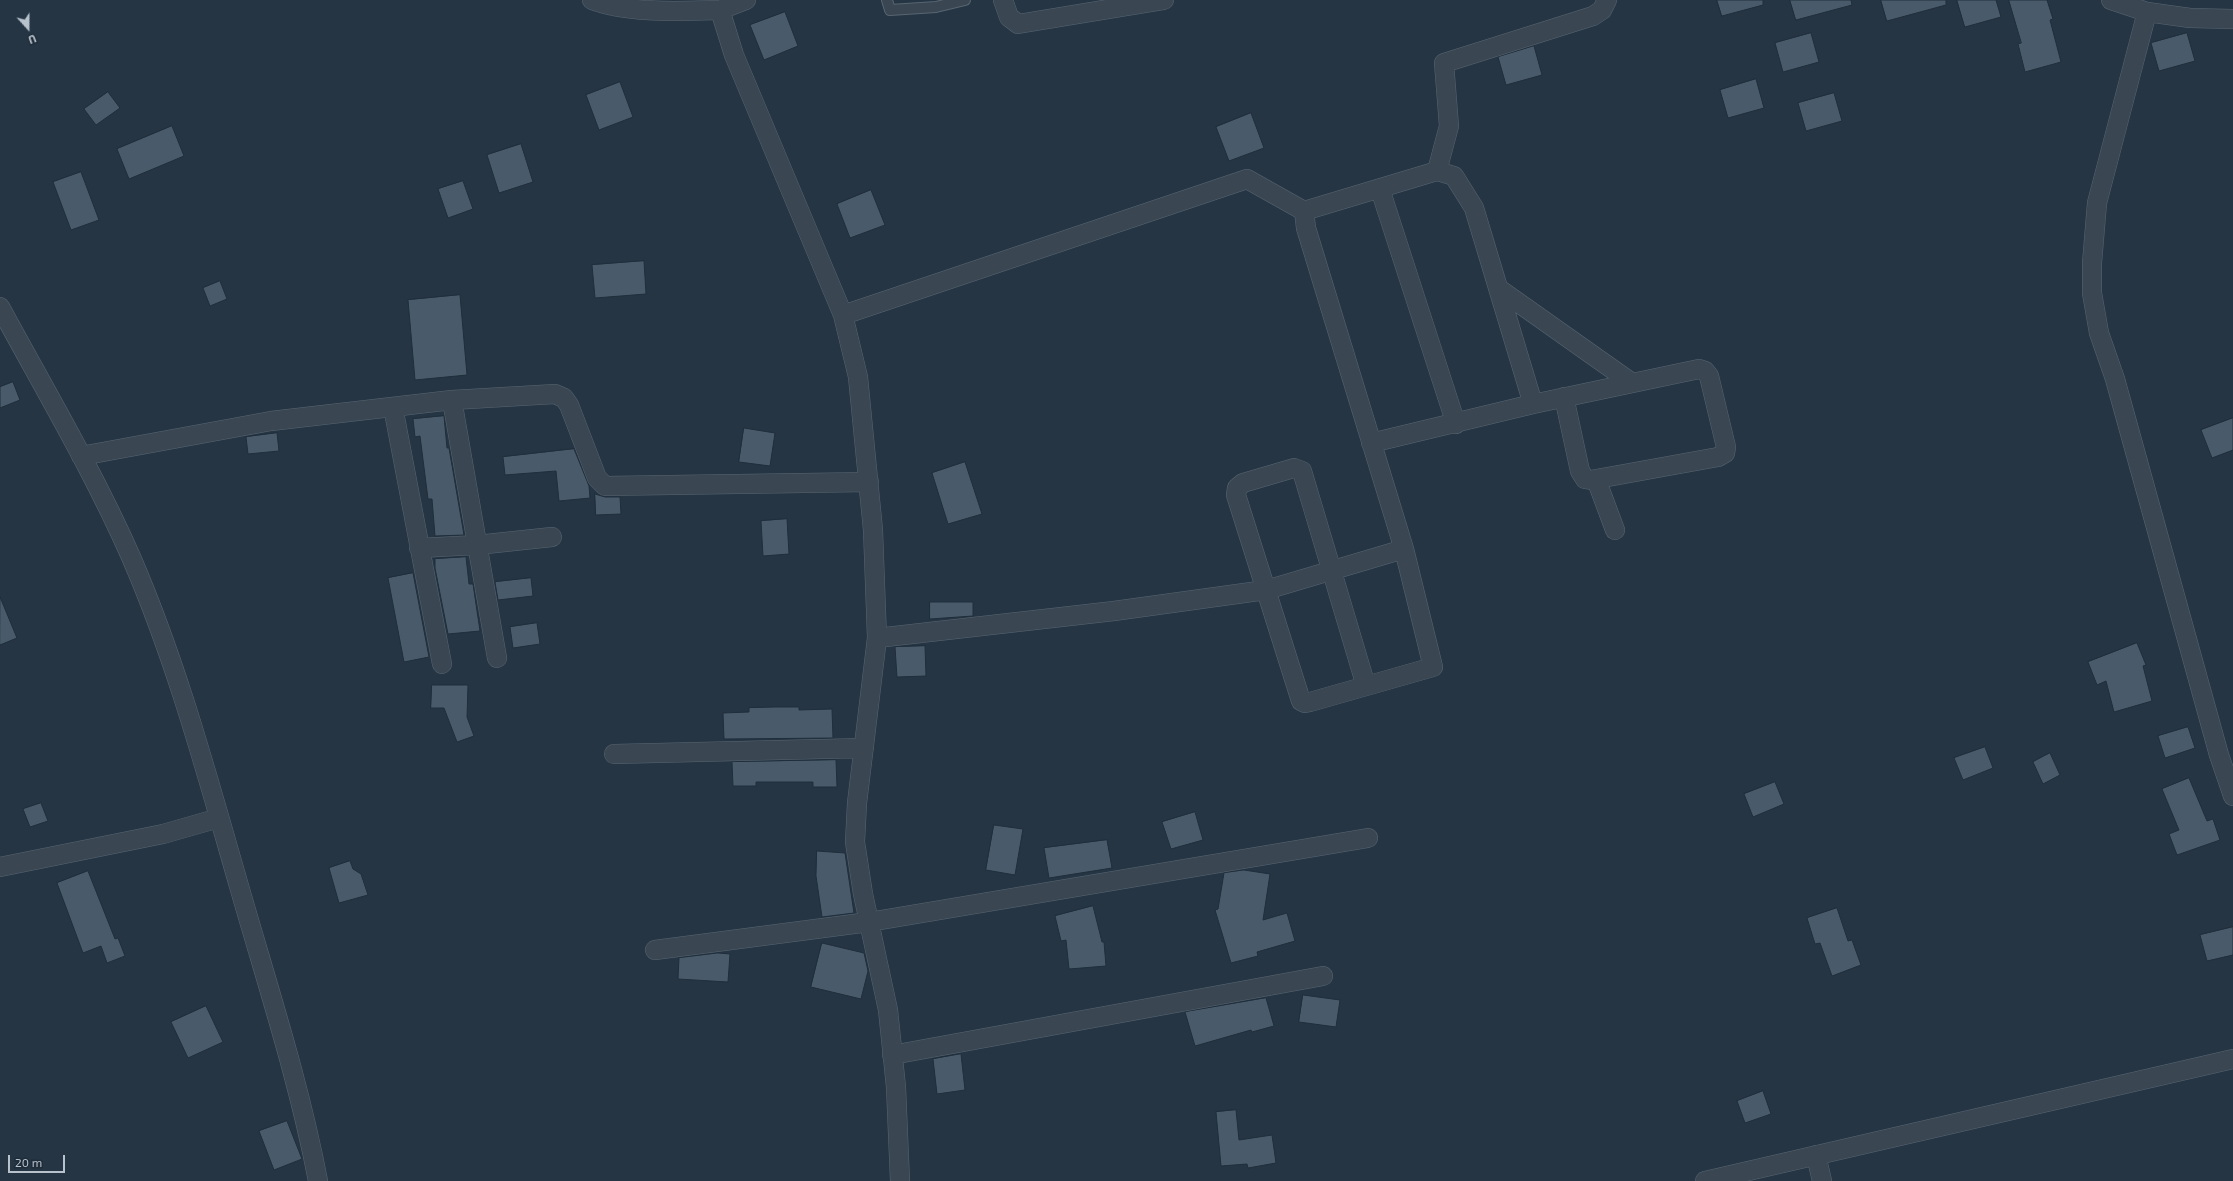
<!DOCTYPE html>
<html>
<head>
<meta charset="utf-8">
<style>
  body { margin:0 }
  #map { position:relative; width:2233px; height:1181px; overflow:hidden; background:#253544; font-family:"Exo 2",sans-serif }
  canvas { display:block }
  .north { position:absolute; left:8px; top:8px; width:40px; height:40px; -webkit-text-stroke:3px #1f2c39; paint-order:stroke; rotate:159deg; font-size:11px; font-weight:700; line-height:16px; text-align:center; color:#b7c2cd }
  .north::after { content:''; display:block; margin:auto; width:14px; height:18px; background:#b7c2cd; clip-path:polygon(50% 0,100% 100%,50% 72%,0 100%) }
  .scale { position:absolute; left:8px; top:1155px; width:57px; height:18px; box-sizing:border-box; border:2px solid #b7c2cd; border-top:0; padding-left:5px; font-size:12px; line-height:14px; white-space:nowrap; color:#b7c2cd; -webkit-text-stroke:3px #1f2c39; paint-order:stroke }
</style>
</head>
<body>
<div id="map">
<canvas width="2233" height="1181"></canvas>
<div class="north">U</div>
<div class="scale">20 m</div>
</div>
<script>
const g = document.querySelector('canvas').getContext('2d');
g.lineJoin = 'round';
function fill(path, color) { g.fillStyle = color; g.fill(path, 'evenodd'); }
function stroke(path, color, width, dash) { g.strokeStyle = color; g.lineWidth = width; g.lineCap = dash ? 'butt' : 'round'; g.setLineDash(dash || []); g.stroke(path); }
const building = new Path2D(`
  M1717,0H1763V5L1722,16Z
  M1790,0H1851L1852,5L1796,20Z
  M1881,0H1946V5L1887,21Z
  M1957,0H1996L2001,17L1965,27Z
  M2009,0H2047L2053,19L2050,20L2061,62L2025,72L2018,44L2021,43Z
  M785,12L798,46L764,60L750,25Z
  M1811,33L1819,62L1783,72L1775,43Z
  M2187,33L2195,61L2159,71L2151,43Z
  M1534,46L1542,75L1506,85L1498,57Z
  M1756,79L1764,108L1728,118L1720,90Z
  M620,82L633,117L599,130L586,95Z
  M108,92L120,108L96,125L84,109Z
  M1834,93L1842,121L1806,131L1798,103Z
  M1251,113L1264,148L1229,161L1216,127Z
  M172,126L184,156L129,179L117,149Z
  M521,144L533,182L499,193L487,155Z
  M81,172L99,220L71,230L53,182Z
  M463,181L473,209L448,218L438,189Z
  M871,190L885,225L850,238L837,204Z
  M644,261L646,294L595,298L592,265Z
  M220,281L227,299L210,306L203,288Z
  M460,295L467,375L415,380L408,300Z
  M13,382L20,400L0,408V387Z
  M444,416L447,448H449L464,535L435,536L432,499H428L420,436L415,437L413,419Z
  M2233,418V450L2212,458L2201,430Z
  M744,428L775,433L770,466L739,462Z
  M277,433L279,451L248,454L246,437Z
  M574,449L589,486L590,498L559,501L556,471L505,475L503,457Z
  M965,462L982,514L948,524L932,473Z
  M595,494L605,497H620L621,514L596,515Z
  M787,519L789,554L763,556L761,521Z
  M466,557L469,584H473L480,631L448,634L435,568V559Z
  M413,573L429,657L404,662L388,578Z
  M531,578L533,596L498,600L495,582Z
  M0,597L17,638L0,645Z
  M930,602H973V616L930,619Z
  M537,623L540,644L513,648L510,627Z
  M2137,643L2146,665L2143,666L2152,701L2114,712L2106,681L2097,685L2088,662Z
  M925,646L926,676L897,677L895,647Z
  M432,685H468L467,717L474,736L457,742L444,708H431Z
  M775,707H799V710L832,709L833,738L724,739L723,713L749,712V708Z
  M2188,727L2195,748L2165,758L2158,736Z
  M1985,747L1993,768L1963,780L1954,758Z
  M2050,753L2060,775L2043,784L2033,762Z
  M836,760L837,787H813V782H756V786H733L732,762Z
  M2189,778L2207,821L2213,819L2220,840L2177,855L2169,834L2179,830L2162,789Z
  M1775,782L1784,804L1753,817L1744,794Z
  M41,803L48,821L30,827L23,809Z
  M1195,812L1203,840L1171,849L1162,822Z
  M994,825L1023,829L1015,875L986,870Z
  M1107,840L1112,868L1049,878L1044,848Z
  M817,851L845,853L854,913L822,917L816,876Z
  M350,861L353,869L361,874L368,895L339,903L329,868Z
  M1244,870L1270,874L1263,920L1287,913L1295,941L1257,952L1258,956L1231,963L1215,910L1218,909L1224,873Z
  M88,871L115,939L118,938L125,956L107,963L101,946L83,953L57,883Z
  M1093,906L1102,942H1104L1106,966L1069,969L1066,940L1061,941L1055,916Z
  M1837,908L1848,941L1852,940L1861,965L1832,976L1820,943L1815,944L1807,918Z
  M2233,927V955L2207,961L2200,935Z
  M822,943L864,953L868,971L861,999L811,987Z
  M718,953L730,954L728,982L678,979L679,958Z
  M1303,995L1340,1000L1336,1027L1299,1022Z
  M1266,998L1274,1026L1252,1032L1251,1030L1195,1046L1185,1012Z
  M206,1006L223,1042L188,1058L171,1022Z
  M961,1054L965,1090L937,1094L933,1059Z
  M1763,1091L1771,1114L1745,1123L1737,1101Z
  M1236,1110L1239,1140L1272,1135L1276,1163L1248,1168L1247,1164L1221,1166L1216,1112Z
  M287,1121L302,1159L274,1170L259,1131Z`);
fill(building, '#495b6a');
stroke(building, '#212e3b', 1);
const lane = new Path2D(`
  M887,0L890,10L936,7L965,0`);
const street = new Path2D(`
  M592,0C628,14 682,11 720,10
  M746,0L720,10L734,55L843,315L858,377L873,530L877,638L857,803L855,842L863,894L888,1010L896,1087L900,1181
  M1003,0L1009,17L1018,24L1164,0
  M2111,0L2147,12L2190,18L2233,19
  M2147,12L2097,203L2092,263V293L2099,333L2115,379L2219,755L2233,796
  M1437,171L1454,176L1474,208L1533,404
  M1380,189L1456,424
  M1304,211L1306,228L1404,549L1433,667L1310,702L1305,703L1301,701L1236,495L1237,488L1243,483L1294,468L1302,471L1366,686
  M1499,289L1632,383
  M0,307C45,390 93,471 131,557C177,663 207,775 239,886C267,984 299,1081 318,1181
  M843,315L1247,179L1304,211L1437,171L1449,126L1444,63L1593,16L1602,10L1607,0
  M452,400L497,658
  M393,407L442,664
  M1371,443L1533,404L1699,369L1705,371L1709,376L1726,447L1725,453L1718,457L1591,480L1585,479L1580,471L1564,397
  M81,456L271,421L452,400L555,394L564,398L569,405L597,478L605,486L869,482
  M1596,479L1615,530
  M419,548L477,545L552,537
  M877,638L1114,611L1266,590L1404,549
  M614,754L864,748
  M0,867L163,834L219,818
  M655,950L869,922L1368,838
  M892,1055L1323,976
  M1816,1155L1822,1181
  M1705,1181L2233,1059`);
stroke(lane, '#586571', 12);
stroke(street, '#586571', 20);
stroke(lane, '#3a4753', 10);
stroke(street, '#3a4753', 19);
</script>
</body>
</html>
